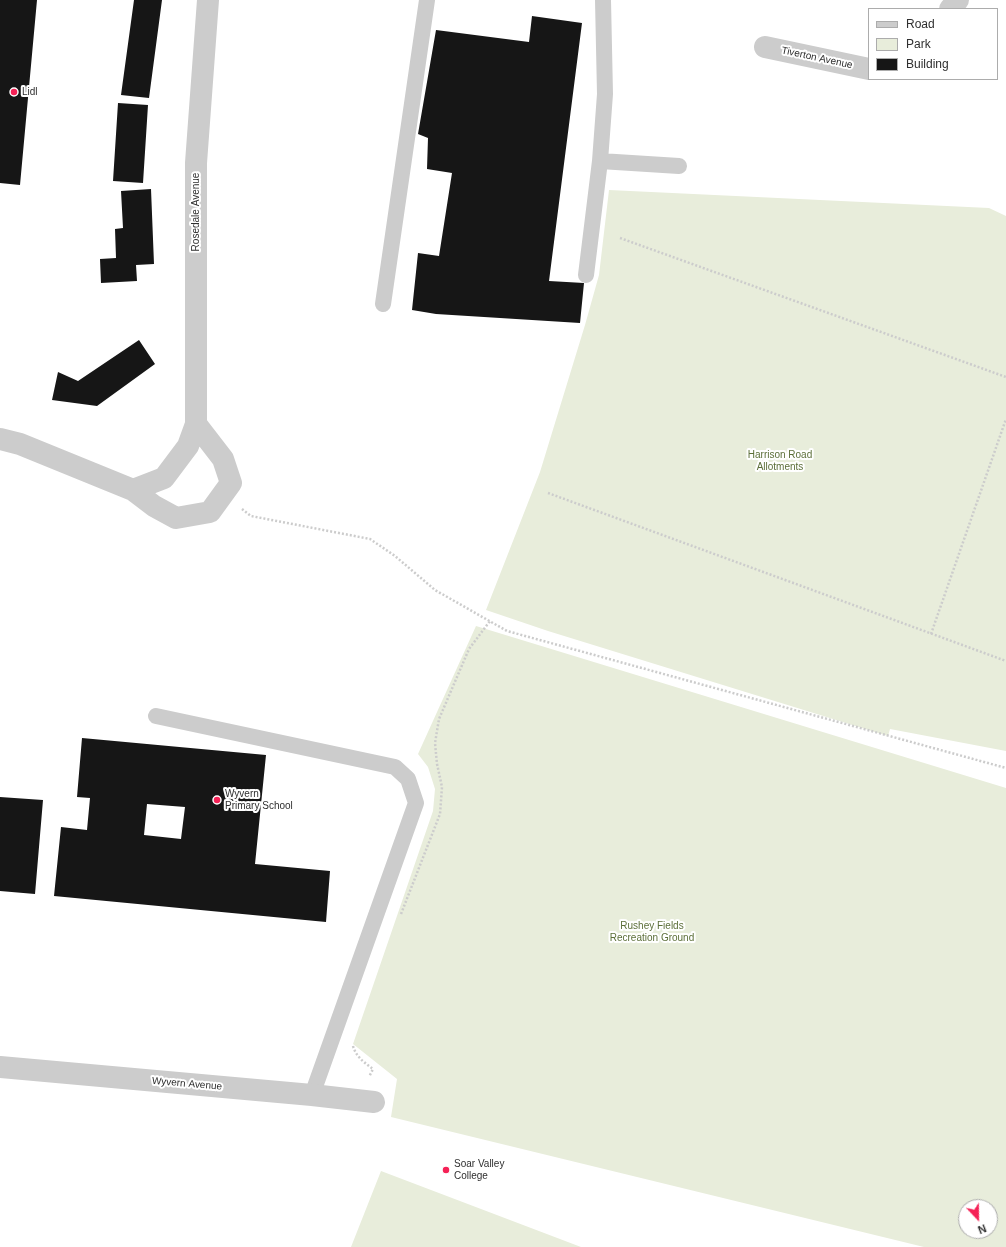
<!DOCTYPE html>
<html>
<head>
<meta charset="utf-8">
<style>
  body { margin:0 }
  #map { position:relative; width:1006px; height:1247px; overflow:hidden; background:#fff; font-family:Arial,sans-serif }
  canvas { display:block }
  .legend { position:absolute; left:868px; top:8px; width:130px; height:72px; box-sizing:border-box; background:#fff; border:1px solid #acacac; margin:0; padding:5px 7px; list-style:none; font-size:12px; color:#2f2f2f }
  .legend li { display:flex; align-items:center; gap:8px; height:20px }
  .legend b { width:20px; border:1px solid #acacac }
  .north { position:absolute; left:958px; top:1199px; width:40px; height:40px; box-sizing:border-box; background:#fff; border:1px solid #acacac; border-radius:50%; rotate:158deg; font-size:11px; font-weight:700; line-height:16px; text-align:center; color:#2f2f2f }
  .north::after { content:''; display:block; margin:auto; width:14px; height:18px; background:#f52156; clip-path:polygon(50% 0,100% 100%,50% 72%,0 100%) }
</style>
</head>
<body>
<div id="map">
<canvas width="1006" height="1247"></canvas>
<ul class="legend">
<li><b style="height:5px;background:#ccc"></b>Road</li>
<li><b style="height:11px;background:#e8eddb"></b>Park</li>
<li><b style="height:11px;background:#161616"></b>Building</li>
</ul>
<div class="north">N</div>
</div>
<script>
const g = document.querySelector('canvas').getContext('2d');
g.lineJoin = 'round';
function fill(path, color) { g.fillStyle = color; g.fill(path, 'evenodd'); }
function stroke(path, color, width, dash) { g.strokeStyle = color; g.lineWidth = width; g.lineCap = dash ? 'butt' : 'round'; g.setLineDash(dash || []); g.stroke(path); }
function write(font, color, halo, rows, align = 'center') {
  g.font = font + ' Arial,sans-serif'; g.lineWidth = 4; g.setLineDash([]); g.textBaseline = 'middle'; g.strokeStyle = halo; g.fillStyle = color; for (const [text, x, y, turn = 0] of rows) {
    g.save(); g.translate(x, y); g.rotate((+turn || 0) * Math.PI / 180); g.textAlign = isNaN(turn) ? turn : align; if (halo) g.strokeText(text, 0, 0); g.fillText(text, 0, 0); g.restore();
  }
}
fill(new Path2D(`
  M609,190L989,208L1006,216V751L890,729L888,736L548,631L486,610L540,472L585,325L599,275Z
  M476,626L1006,788V1247H924L391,1117L397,1079L353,1044L433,811L435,789L428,767L418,754ZM966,1207H990V1231H966Z
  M381,1171L581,1247H351Z`), '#e8eddb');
fill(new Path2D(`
  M0,0H37L20,185L0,183Z
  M134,0H162L149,98L121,95Z
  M532,16L582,23L549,281L584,283L580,323L436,314L412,310L418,253L439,256L452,173L427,169L428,138L418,134L436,30L529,42Z
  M118,103L148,105L143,183L113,181Z
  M151,189L154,264L136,265L137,281L101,283L100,259L116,258L115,229L123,228L121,191Z
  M139,340L155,364L97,406L52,400L58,372L78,381Z
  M82,738L266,755L255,864L330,871L326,922L54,896L61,827L87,830L90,798L77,797ZM147,804L185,807L181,839L144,835Z
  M0,797L43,800L35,894L0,891Z`), '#161616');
stroke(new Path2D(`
  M620,238L1006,377
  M548,493L1006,661
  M242,509L251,516L370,539L395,556L435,590L507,631L1006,768
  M931,634L1006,419
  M401,914L440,814L442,787L437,764L435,743L439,719L469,649L490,621
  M353,1046C356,1057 365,1063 373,1069L369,1077`), '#ccc', 2.5, [2, 2]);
stroke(new Path2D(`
  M600,161L679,166
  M586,275L600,161L605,94L603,0
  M383,304L427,0
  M156,716L395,767L408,779L416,803L312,1095`), '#ccc', 16);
stroke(new Path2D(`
  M950,9L958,0
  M765,47L869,69
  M0,439L20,444L133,490L164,478L188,446L196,424V163L208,0
  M133,490L154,506L176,518L210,512L231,483L223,459L196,424
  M0,1067L312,1095L374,1102`), '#ccc', 22);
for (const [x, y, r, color] of [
  [14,92,4,"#f52156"],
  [217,800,4,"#f52156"],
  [446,1170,4,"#f52156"]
]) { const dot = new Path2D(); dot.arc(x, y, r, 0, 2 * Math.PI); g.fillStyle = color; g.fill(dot); stroke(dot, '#fff', 1.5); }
write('10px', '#2f2f2f', '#fff', [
  ["Tiverton Avenue",817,58,12],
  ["Rosedale Avenue",196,212,-90],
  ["Wyvern Avenue",187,1084,5]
]);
write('10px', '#2f2f2f', '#fff', [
  ["Lidl",22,92],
  ["Wyvern",225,794],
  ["Primary School",225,806],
  ["Soar Valley",454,1164],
  ["College",454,1176]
], 'left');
write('10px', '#5b6e38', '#fff', [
  ["Harrison Road",780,455],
  ["Allotments",780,467],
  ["Rushey Fields",652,926],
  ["Recreation Ground",652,938]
]);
</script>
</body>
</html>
